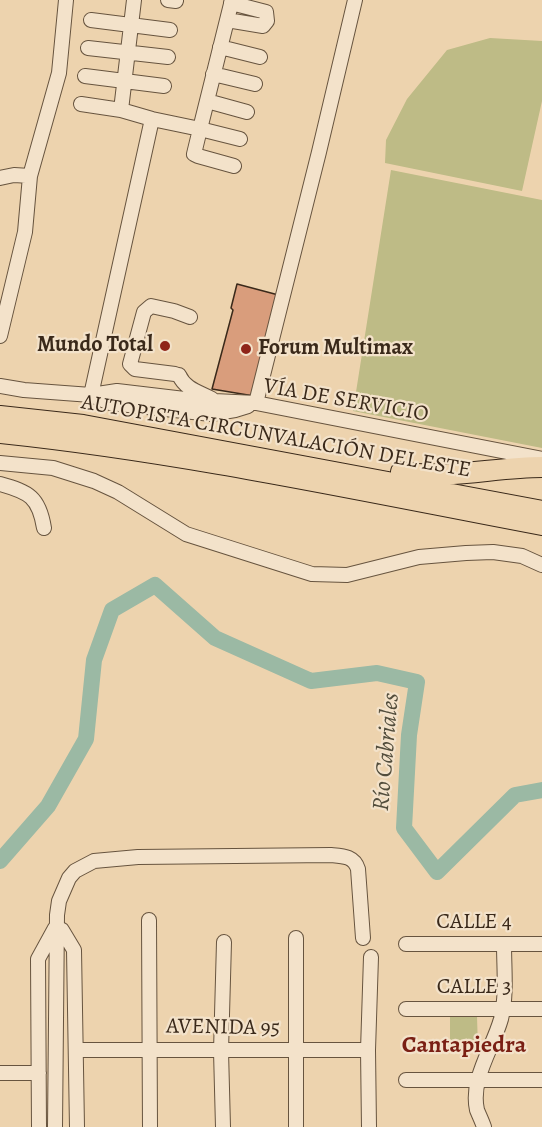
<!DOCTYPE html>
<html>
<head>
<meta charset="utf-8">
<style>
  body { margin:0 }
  canvas { display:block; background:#edd3ae }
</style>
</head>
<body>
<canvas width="542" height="1127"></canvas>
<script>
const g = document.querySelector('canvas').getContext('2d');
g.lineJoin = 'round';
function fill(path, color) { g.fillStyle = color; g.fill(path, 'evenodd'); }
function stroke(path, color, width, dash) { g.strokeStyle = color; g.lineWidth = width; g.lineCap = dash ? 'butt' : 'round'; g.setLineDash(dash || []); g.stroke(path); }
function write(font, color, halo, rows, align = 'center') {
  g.font = font + ' Alegreya,serif'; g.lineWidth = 4.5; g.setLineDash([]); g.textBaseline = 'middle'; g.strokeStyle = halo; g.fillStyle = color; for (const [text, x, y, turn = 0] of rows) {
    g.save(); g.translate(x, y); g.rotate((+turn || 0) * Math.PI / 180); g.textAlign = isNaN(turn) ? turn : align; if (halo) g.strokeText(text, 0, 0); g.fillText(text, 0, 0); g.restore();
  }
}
fill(new Path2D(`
  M490,38L542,41V101L522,191L385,163L386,140L407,99L447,50Z
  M391,170L542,200V448L353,411Z
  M450,1016H477L478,1049L450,1050Z`), '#bebb86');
stroke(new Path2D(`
  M0,861L48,806L86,739L94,660L112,610L155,585L215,638L311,681L377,673L417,682L409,735L404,828L437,872L515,795L542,790`), '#9bb9a4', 16);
const building = new Path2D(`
  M237,284L286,297L254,396L212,389L233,310L231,308Z`);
fill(building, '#d99d7c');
stroke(building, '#3a291a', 1.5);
const minor = new Path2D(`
  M134,0L121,110L152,119L200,129L232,0
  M168,0L176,1
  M91,20L170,30
  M227,20L263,26L267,21L266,12L231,3
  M220,47L260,57
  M88,48L168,57
  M213,74L255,84
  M85,76L164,86
  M207,101L247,112
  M81,104L121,110
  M234,166L198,156L194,154L200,129L240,139
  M0,178L14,175L30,176
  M0,336L25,232L30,176L59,73L66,0
  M175,374L135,369L130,364L144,312L151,306L174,311L190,317
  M179,375C185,389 199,392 212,399
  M0,386L24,390L91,395L110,403L211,414L235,410L248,406
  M91,395L117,391L193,400L256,403L542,459
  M91,395L152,119
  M256,403L319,152L355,0
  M0,463L53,468L94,481L118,492L186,534L312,574L347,575L419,557L466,553L493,552L522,556L542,565
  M0,484C29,492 39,497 44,528
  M149,920L150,1127
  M56,927L62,930L74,950L77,1127
  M296,938V1127
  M406,944H542
  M406,1009H542
  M77,1050H368
  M0,1073H39
  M406,1080H542
  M39,1127L38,959L55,928
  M55,1127L57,915L59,901L69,878L75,871L94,861L138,857L331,855C343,856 354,856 358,869L363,938
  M223,1127L221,1051L224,942
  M369,1127L368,1050L371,957
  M484,1127C482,1121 479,1115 477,1110C470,1079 493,1048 501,1019C507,995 504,969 504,944`);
const highway = new Path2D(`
  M0,416L83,425L542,511
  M0,433C182,452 362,491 542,525
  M401,472C449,480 495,467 542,467`);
stroke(minor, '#67543f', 16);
stroke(highway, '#3a291a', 22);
stroke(minor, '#f3e2ca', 14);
stroke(highway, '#edd3ae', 20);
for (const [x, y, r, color] of [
  [165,346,6,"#8f2418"],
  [246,349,6,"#8f2418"]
]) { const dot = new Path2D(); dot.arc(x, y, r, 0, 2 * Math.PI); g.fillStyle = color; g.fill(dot); stroke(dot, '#f3e2ca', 2); }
write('bold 22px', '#3a291a', '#f3e2ca', [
  ["Mundo Total",153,346],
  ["Forum Multimax",258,349,"left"]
], 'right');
write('22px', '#3a291a', '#f3e2ca', [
  ["VÍA DE SERVICIO",346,401,10],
  ["AUTOPISTA CIRCUNVALACIÓN DEL ESTE",276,437,10],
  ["CALLE 4",474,923],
  ["CALLE 3",474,988],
  ["AVENIDA 95",223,1028,1]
]);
write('italic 24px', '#524d3c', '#f3e2ca', [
  ["Río Cabriales",387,752,-85]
]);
write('bold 24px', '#7a1f14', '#f3e2ca', [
  ["Cantapiedra",464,1046]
]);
</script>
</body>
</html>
